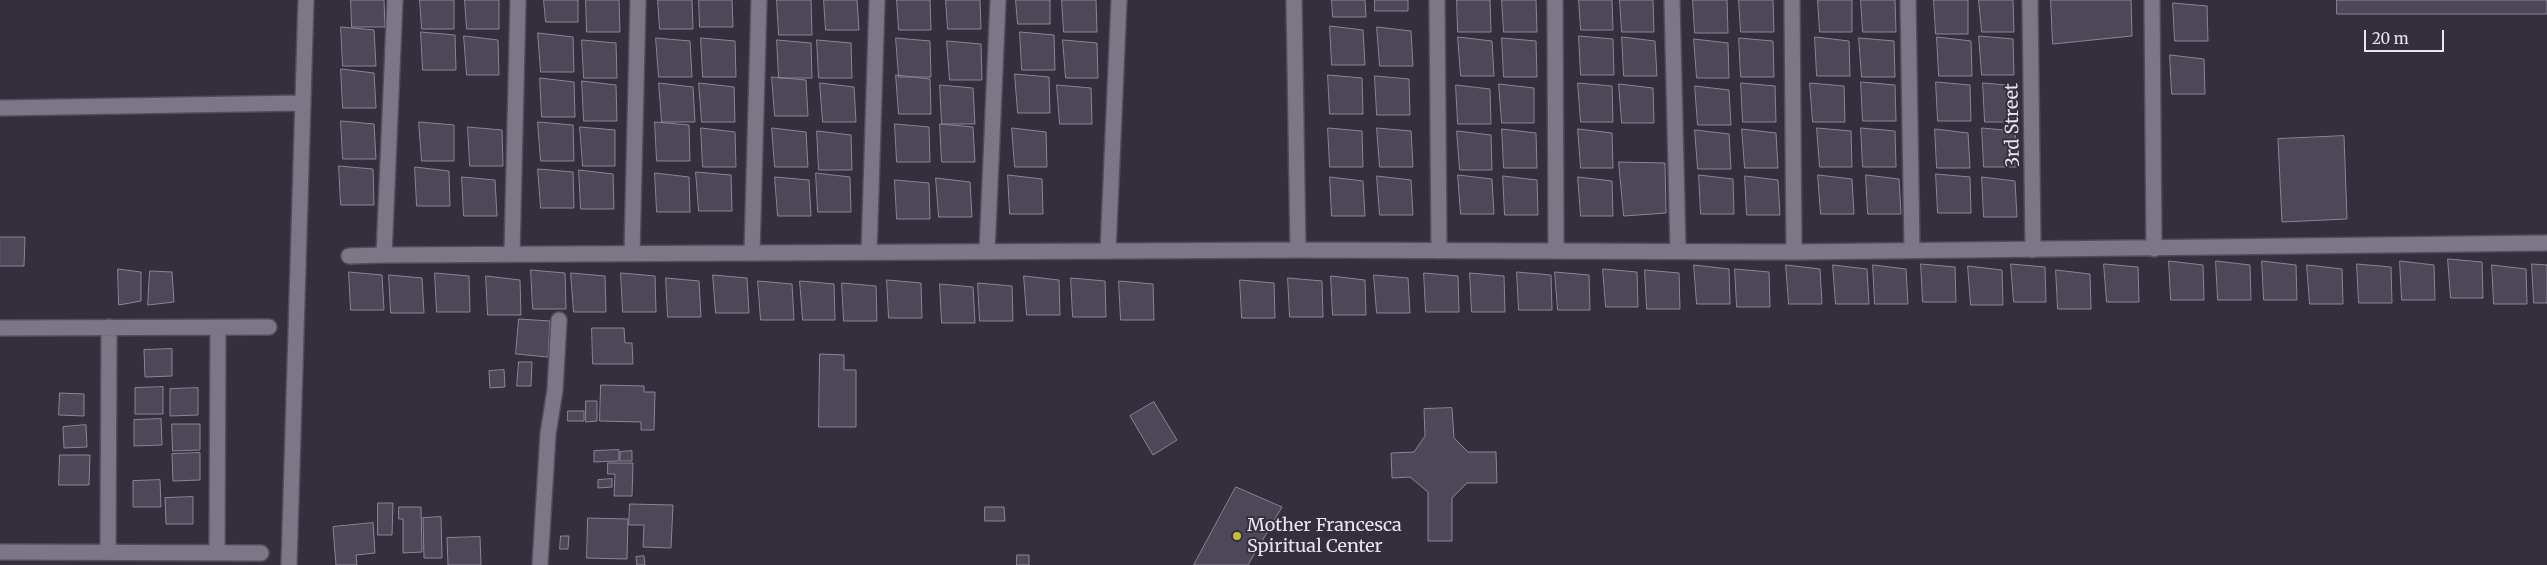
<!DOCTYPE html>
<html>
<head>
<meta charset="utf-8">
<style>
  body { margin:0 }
  #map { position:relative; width:2547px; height:565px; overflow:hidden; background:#342f3d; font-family:Merriweather,serif }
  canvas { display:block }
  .scale { position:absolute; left:2364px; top:30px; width:80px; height:22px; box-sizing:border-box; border:2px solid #e8e5ee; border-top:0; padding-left:6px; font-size:15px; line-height:18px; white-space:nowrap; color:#e8e5ee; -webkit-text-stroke:4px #342f3d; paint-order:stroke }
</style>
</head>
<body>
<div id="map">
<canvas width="2547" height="565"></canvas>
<div class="scale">20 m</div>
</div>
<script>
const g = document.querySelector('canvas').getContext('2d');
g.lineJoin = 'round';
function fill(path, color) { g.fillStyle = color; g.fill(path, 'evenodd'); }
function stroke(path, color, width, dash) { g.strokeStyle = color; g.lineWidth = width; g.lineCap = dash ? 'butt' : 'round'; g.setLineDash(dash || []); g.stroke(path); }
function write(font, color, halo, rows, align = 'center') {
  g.font = font + ' Merriweather,serif'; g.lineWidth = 4; g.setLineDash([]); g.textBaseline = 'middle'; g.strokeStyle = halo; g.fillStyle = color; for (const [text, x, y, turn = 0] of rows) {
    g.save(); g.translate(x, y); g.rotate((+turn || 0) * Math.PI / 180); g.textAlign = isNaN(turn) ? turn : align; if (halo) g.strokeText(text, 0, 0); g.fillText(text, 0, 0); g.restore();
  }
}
const building = new Path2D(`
  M351,0H384L385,27H352Z
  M420,0H454V29H422Z
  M465,0H499V29H467Z
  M544,0H578V22H546Z
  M586,0H619L620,32H587Z
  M658,0H692L693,29H660Z
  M699,0H732L733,27H700Z
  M777,0H811L812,35H779Z
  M824,0H857L859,30H826Z
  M897,0H930L931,30H899Z
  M946,0H980L981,29H948Z
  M1016,0H1050V24H1018Z
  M1062,0H1096L1097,32H1064Z
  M1332,0H1365L1366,17H1333Z
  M1375,0H1408V11H1375Z
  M1457,0H1490L1491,32H1458Z
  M1502,0H1536L1537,32H1504Z
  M1579,0H1612L1613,30H1581Z
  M1620,0H1653L1654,32H1622Z
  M1693,0H1727L1728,33H1695Z
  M1739,0H1773L1774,32H1741Z
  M1818,0H1852V32H1820Z
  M1861,0H1895L1896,32H1863Z
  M1934,0H1968V34H1936Z
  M1979,0H2013L2014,32H1982Z
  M2051,0H2131L2132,36L2053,44Z
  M2337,0H2547V14H2337Z
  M2173,3L2207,6L2208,41H2175Z
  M1330,26L1363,30L1365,65H1332Z
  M341,27L374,30L376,66H343Z
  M1377,27L1411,31L1413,66H1380Z
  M421,32L455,35L456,70H423Z
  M1020,32L1054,35L1055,70H1022Z
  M538,33L573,37L574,72H541Z
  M464,36L498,40L499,75H467Z
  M1579,36L1613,39L1614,75H1581Z
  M1979,36L2013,39L2014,75H1982Z
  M1458,37L1492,41L1494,76H1461Z
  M1622,37L1655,41L1657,76H1624Z
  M1815,37L1849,41L1850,76H1817Z
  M1937,37L1971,41L1972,76H1939Z
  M656,38L690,41L692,77H659Z
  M701,38L735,41L736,77H703Z
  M896,38L930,41L931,77H899Z
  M1502,38L1536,41L1537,77H1504Z
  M1739,38L1773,41L1774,77H1741Z
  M1859,38L1894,41L1895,77H1862Z
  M1694,39L1728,43L1729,78H1697Z
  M582,40L616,43L617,78H584Z
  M777,40L811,43L812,78H779Z
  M817,40L851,43L852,78H819Z
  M1063,40L1097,43L1098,78H1066Z
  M947,41L981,44L982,80H950Z
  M2170,55L2204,59L2205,94H2172Z
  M341,69L374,73L376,108H343Z
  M1015,74L1049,77L1050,113H1018Z
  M896,75L930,79L931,114H899Z
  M1328,75L1362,78L1363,114H1330Z
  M1375,76L1409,79L1410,115H1377Z
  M772,77L806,80L808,116H775Z
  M540,78L574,82L575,117H542Z
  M582,81L616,85L617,121H584Z
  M1861,82L1895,85L1896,121H1863Z
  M1936,82L1970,85L1971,121H1938Z
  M659,83L693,87L695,122H662Z
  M699,83L734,87L735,122H702Z
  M820,83L854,87L856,122H823Z
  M1578,83L1612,86L1613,122H1581Z
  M1741,83L1775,86L1776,122H1743Z
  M1810,83L1844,86L1845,122H1813Z
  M1983,83L2017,86L2018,122H1985Z
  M1499,84L1534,88V123H1502Z
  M1619,84L1653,88L1654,123H1622Z
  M940,85L973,88L975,124H942Z
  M1057,85L1091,88L1092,124H1060Z
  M1456,85L1490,89L1491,124H1458Z
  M1695,86L1729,90L1731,125H1698Z
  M341,121L374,124L376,159H343Z
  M419,122L454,125V161H422Z
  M538,122L573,125L574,161H541Z
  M655,122L689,125L690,161H657Z
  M895,124L929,127L930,162H897Z
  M940,124L973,127L975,162H942Z
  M468,127L502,130L503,166H470Z
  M580,127L615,130V166H583Z
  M701,128L735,132L736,167H703Z
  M772,128L806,132L808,167H775Z
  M1012,128L1046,132L1047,167H1015Z
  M1328,128L1362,131L1363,167H1330Z
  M1377,128L1411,131L1413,167H1380Z
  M1817,128L1851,131L1852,167H1820Z
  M1861,128L1895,131L1896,167H1863Z
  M1982,128L2015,131L2017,167H1984Z
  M1502,129L1536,133L1537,168H1504Z
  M1578,129L1612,133L1613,168H1581Z
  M1742,129L1776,133L1778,168H1745Z
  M1935,129L1968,133L1970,168H1937Z
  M1695,130L1729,134L1731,169H1698Z
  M817,131L851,135L852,170H819Z
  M1457,131L1491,135L1492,170H1460Z
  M2344,136L2347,219L2282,222L2278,139Z
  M1619,162L1665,163L1666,213L1624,216Z
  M339,166L373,169L374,205H341Z
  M415,167L449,171L450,206H417Z
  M538,169L573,172L574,208H541Z
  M579,170L613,174L614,209H581Z
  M696,172L731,175L732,211H699Z
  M655,173L689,177L690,212H657Z
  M816,173L850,177L851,212H818Z
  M1936,174L1970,177L1971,213H1938Z
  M1008,175L1042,179L1043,214H1010Z
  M1458,175L1492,179L1494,214H1461Z
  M1699,175L1733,179L1734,214H1701Z
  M1818,175L1852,179L1854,214H1821Z
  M1866,175L1899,179L1901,214H1868Z
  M1377,176L1411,180L1413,215H1380Z
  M1503,176L1537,180L1538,215H1505Z
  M1745,176L1778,180L1780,215H1747Z
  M462,177L495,180L497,216H464Z
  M775,177L809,180L811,216H778Z
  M1330,177L1363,181L1365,216H1332Z
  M1578,177L1612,181L1613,216H1581Z
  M1982,177L2015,181L2017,217H1984Z
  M936,178L970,182L972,217H939Z
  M895,180L929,183L930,219H897Z
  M0,237H25L24,266H0Z
  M2448,259L2482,262L2483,298H2451Z
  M2169,261L2203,265L2204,300H2171Z
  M2216,261L2250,265L2251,300H2218Z
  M2262,261L2296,265L2297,300H2264Z
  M2400,261L2434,265L2435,300H2402Z
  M1921,264L1955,267L1956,302H1923Z
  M2011,264L2045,267L2046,302H2014Z
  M2104,264L2138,267L2139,302H2107Z
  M2357,264L2391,267L2392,303H2359Z
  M2532,264L2547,265V303H2534Z
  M1694,265L1729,269L1730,304H1697Z
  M1786,265L1820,269L1822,304H1789Z
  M1833,265L1867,269L1869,304H1836Z
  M1873,265L1906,269L1908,304H1875Z
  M2307,265L2342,269L2343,304H2310Z
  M2492,265L2526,269L2527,304H2494Z
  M1968,266L2002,270L2003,305H1971Z
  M118,269L141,272V301L119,305Z
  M1603,269L1637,272L1638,307H1606Z
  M1735,269L1769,272L1770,307H1737Z
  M531,270L565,273L566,309H533Z
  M1645,270L1679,273L1680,309H1647Z
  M2056,270L2090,274L2091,309H2058Z
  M150,271L172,272L174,302L148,305Z
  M349,272L382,275L384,310H351Z
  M1517,272L1551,275L1552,310H1519Z
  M1555,272L1589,275L1590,310H1558Z
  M435,273L469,276L470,312H437Z
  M571,273L605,276L606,312H574Z
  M621,273L655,276L656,312H623Z
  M1424,273L1458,276L1459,312H1426Z
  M1470,273L1504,276L1505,312H1472Z
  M389,275L422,278L424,313H391Z
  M713,275L747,278L749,313H716Z
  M1374,275L1408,278L1410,313H1377Z
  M486,276L520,280L521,315H488Z
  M1024,276L1059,280L1060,315H1027Z
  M1331,276L1365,280L1366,315H1333Z
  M666,278L699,281L701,317H668Z
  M1071,278L1105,281L1106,317H1073Z
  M1288,278L1322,281L1323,317H1290Z
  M887,280L921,283L922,318H889Z
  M1240,280L1274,283L1275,318H1242Z
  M758,281L792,284L794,320H761Z
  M800,281L834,284L835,320H803Z
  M1119,281L1153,284L1154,320H1121Z
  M842,283L876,286L877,321H844Z
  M978,283L1012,286L1013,321H980Z
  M940,284L973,287L975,323H942Z
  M519,319L550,321L548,357L516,354Z
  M592,328H624L625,343H632L633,364H593Z
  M172,349V376L145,377L144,350Z
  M820,354L844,355V370H856V427H819Z
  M519,362H532L531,386H517Z
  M504,370L505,387L490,388L489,371Z
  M601,385L644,386V392H655L654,430H641V422L600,421Z
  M163,387V414H135V388Z
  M198,388V415L170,416V389Z
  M60,393L84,394V416L59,415Z
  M586,401H597V421L586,422Z
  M1154,402L1177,440L1153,455L1130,416Z
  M1452,408L1454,438L1468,452H1496L1497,483H1467L1452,498V541H1428V492L1410,477L1392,478L1391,453L1414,452L1425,436L1424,409Z
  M568,411H584V421H568Z
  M161,419L162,445L134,446V420Z
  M172,424H200V450L173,451Z
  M86,425L87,447L64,448L63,427Z
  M619,450V461L594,462V451Z
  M632,451V461H620V452Z
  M200,453V480L173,481L172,454Z
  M60,455H90L89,485H59Z
  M608,463H633L632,496H614L615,474H608Z
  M612,479V487L598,488V480Z
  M160,480L161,507H133V481Z
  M1236,487L1282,507L1248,565H1194Z
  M193,497V524H166L165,498Z
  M378,503H393L392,535H378Z
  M630,504L673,505L671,548L643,547L644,525H629Z
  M399,507H421L422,552L403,553V519H399Z
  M985,507H1004L1005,521H985Z
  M441,517L442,558H424L423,518Z
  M588,518L628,519L627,559L587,558Z
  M373,523L375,553L356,555L357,565H336L333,527Z
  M561,536H569L568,549H560Z
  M480,537L481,565H448L447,538Z
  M1017,555H1029V565H1017Z
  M644,556L645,565H637L636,557Z`);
fill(building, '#4d4857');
stroke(building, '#8a8494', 1);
const minor = new Path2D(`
  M395,0L384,255L1298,250L1794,252L2547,243
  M1294,0L1298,250
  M1437,0L1439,251
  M1555,0L1556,251
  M1672,0L1678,250
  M1792,0L1794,252
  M1908,0L1912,250
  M2030,0L2033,250
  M2152,0L2154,249
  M0,108L303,103
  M1108,251L1119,0
  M869,252L877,0
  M987,252L998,0
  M632,253L638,0
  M752,253L759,0
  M512,254L518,0
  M349,256L384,255
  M0,328L269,327
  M0,552L261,553
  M108,552L109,327
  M217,553L218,327
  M289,565L306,0
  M540,565L548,434L555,390L559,320`);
stroke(minor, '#514d58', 18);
stroke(minor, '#7c7787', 15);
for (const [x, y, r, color] of [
  [1237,536,5,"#caba3a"]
]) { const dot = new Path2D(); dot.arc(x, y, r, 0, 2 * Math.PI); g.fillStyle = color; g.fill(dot); stroke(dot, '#342f3d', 2); }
write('18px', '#e8e5ee', '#342f3d', [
  ["3rd Street",2013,125,-91]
]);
write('18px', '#e8e5ee', '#342f3d', [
  ["Mother Francesca",1247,526],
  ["Spiritual Center",1247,547]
], 'left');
</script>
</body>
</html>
